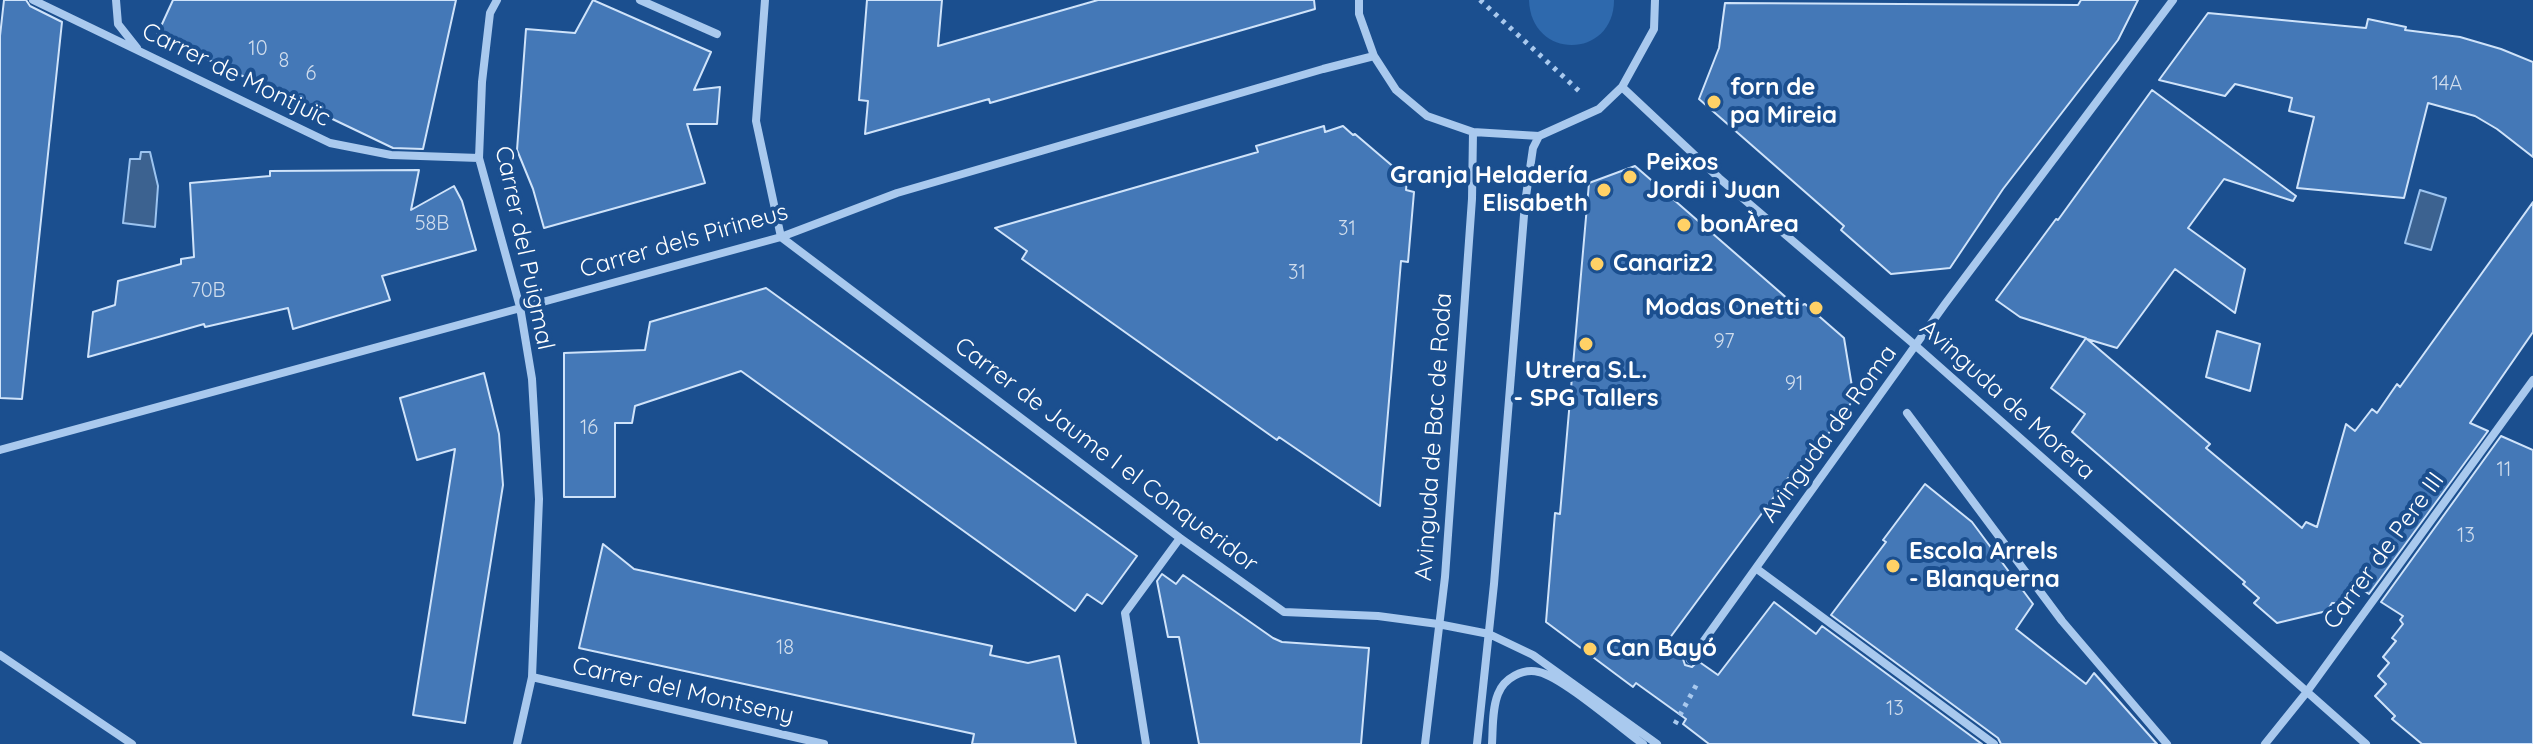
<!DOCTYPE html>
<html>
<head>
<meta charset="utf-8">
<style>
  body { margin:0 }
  canvas { display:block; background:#1b4f8f }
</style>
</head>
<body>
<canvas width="2533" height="744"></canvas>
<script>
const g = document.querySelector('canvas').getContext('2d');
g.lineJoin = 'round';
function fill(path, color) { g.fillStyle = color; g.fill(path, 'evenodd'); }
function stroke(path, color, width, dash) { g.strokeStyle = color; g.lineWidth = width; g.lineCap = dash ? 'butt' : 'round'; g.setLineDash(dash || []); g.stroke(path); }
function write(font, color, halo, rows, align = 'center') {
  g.font = font + ' Quicksand,sans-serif'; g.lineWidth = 8; g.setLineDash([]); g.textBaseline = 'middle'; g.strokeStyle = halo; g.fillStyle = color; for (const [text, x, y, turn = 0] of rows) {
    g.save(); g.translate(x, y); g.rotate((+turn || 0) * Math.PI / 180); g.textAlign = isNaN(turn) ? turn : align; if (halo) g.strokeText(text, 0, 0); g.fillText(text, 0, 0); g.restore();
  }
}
fill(new Path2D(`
  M1529,0H1614C1614,59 1531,61 1529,0Z`), '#2e69ad');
const water = new Path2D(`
  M141,152H150L158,186L155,227L123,223L130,159H140Z
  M2420,190L2446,198L2431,250L2405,243Z`);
fill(water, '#3c6290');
stroke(water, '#9cc4f0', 2);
const building = new Path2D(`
  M4,0H26L30,6L62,22L22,399L0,398V36Z
  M173,0H456L423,149L393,148L157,35Z
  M593,0L711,52L694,90L720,87L717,124H687L705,183L544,228L533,189L517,150L526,29L575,33Z
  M867,0H942L938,46L1098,0H1314L1315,9L990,103L989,99L865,134L868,101L859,100Z
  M2081,0H2138L2118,40L2003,189L1950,268L1891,274L1841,230L1844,226L1699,99L1719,48L1725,3L2078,5Z
  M2208,13L2366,28L2368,19L2406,27L2405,30L2460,37L2501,49L2533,62V157L2497,129L2475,116L2428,103L2404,198L2297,188L2314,117L2289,111L2292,98L2235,84L2225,96L2159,80Z
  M2152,90L2296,196L2293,201L2224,179L2188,228L2245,269L2235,313L2175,269L2117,348L2087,339L2210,444L2206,448L2302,528L2306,522L2317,527L2346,424L2355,431L2372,409L2377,413L2397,384L2400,387L2533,202V332L2470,423L2488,431L2369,594L2352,583L2338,603H2332L2327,611L2277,623L2254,603L2259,598L2243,584L2245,582L2072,432L2085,414L2051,388L2086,338L2020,317L1996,300L2056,219L2058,220Z
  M1324,126L1325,132L1343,126L1353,135L1355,134L1396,169L1395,171L1407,179L1406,190L1414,192L1408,262L1401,261L1380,506L1279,437L1277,440L1022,259L1027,251L995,228L1258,152L1256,146Z
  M1635,166L1797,307L1805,304L1844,338L1854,399L1794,480L1788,478L1669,639L1687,652L1683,659L1685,665L1692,667L1698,661L1718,675L1774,602L1816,634L1822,626L1982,744H1709L1683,724L1686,719L1636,683L1633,687L1546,622L1555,513L1560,514L1589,183Z
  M419,170L411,210L454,186L462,201L476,250L382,276L390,300L293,329L288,308L205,327L204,324L88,357L93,312L115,305L118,281L181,264V259L194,257L190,183L270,176V171Z
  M766,288L1137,556L1102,604L1087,594L1075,611L741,371L635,406L632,423H615V497H564V353L645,350L650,322Z
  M2217,331L2260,344L2250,391L2206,377Z
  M484,373L499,434L503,485L465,723L413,715L455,449L417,460L400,398Z
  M2501,436L2533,450V744H2422L2392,719L2395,716L2375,696L2386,684L2378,676L2389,663L2383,657L2396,641L2392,638L2403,624L2400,620L2403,616L2381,602Z
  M1925,484L1972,522L2033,604L2016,629L2086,684L2094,673L2157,744H2001L1998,738L1831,615L1886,542L1883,540Z
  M603,544L634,569L992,646L990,655L1028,663L1059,656L1076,744H972L974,734L579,648Z
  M1162,574L1176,584L1183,575L1273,638L1282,642L1369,648L1361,744H1199L1179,637H1168L1157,581Z`);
fill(building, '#4478b7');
stroke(building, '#cfe3fa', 2);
stroke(new Path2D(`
  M1480,0L1579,91
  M1675,724L1698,682`), '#a9c9ee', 5, [4, 6]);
stroke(new Path2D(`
  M33,0L330,143L391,155L479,158
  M116,0L118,24L137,48
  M497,0L490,13L482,82L479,158L520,307L532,379L539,499L532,677L517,744
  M640,0L717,34
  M765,0L756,121L781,237L1180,538L1284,612L1378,616L1438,624L1489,634L1533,655L1657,744
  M1359,0V14L1374,56L1396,90L1427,116L1473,132L1539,136L1599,109L1622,87L1654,29L1655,0
  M1622,87L1719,178L1916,346L2366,744
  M1907,413L2062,621L2167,744
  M0,450L781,237L897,193L1323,69L1374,56
  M1757,569L1994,744
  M0,655L132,744
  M1690,660L1945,304L2173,0
  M532,677L824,744
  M1146,744L1125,613L1180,538
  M1425,744L1445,577L1472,199L1473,132
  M1477,744L1494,584L1525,203L1533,148L1539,136
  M1492,744C1493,728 1492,709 1498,694C1504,678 1523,668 1539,672C1562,677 1621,728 1643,744
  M2265,744L2306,693L2533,380`), '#a9c9ee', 8);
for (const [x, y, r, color] of [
  [1714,102,8,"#ffd166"],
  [1630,177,8,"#ffd166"],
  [1604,190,8,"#ffd166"],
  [1684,225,8,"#ffd166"],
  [1597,264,8,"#ffd166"],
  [1816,308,8,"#ffd166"],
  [1586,344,8,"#ffd166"],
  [1893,566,8,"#ffd166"],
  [1590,649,8,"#ffd166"]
]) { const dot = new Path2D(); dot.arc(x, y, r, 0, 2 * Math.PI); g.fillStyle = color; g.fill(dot); stroke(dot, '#1b4f8f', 3); }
write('20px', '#d0dded', null, [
  ["10",258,49],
  ["8",284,61],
  ["6",311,74],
  ["14A",2447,84],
  ["58B",432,224],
  ["31",1347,229],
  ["31",1297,273],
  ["70B",208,291],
  ["97",1724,342],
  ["91",1794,384],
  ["16",589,428],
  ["11",2504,470],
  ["13",2466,536],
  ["18",785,648],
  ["13",1895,709]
]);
write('24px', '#fff', '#1b4f8f', [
  ["Carrer de Montjuïc",236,75,26],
  ["Carrer dels Pirineus",684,241,-16],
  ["Carrer del Puigmal",524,248,78],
  ["Avinguda de Morera",2007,400,42],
  ["Avinguda de Roma",1829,434,-54],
  ["Avinguda de Bac de Roda",1434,437,-86],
  ["Carrer de Jaume I el Conqueridor",1106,455,37],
  ["Carrer de Pere III",2384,551,-54],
  ["Carrer del Montseny",683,691,13]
]);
write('bold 24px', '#fff', '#1b4f8f', [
  ["forn de",1730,88],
  ["pa Mireia",1730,116],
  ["Peixos",1646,163],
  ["Jordi i Juan",1646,191],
  ["Granja Heladería",1588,176,"right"],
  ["Elisabeth",1588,204,"right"],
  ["bonÀrea",1700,225],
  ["Canariz2",1613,264],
  ["Modas Onetti",1800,308,"right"],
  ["Utrera S.L.",1586,371,"center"],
  ["- SPG Tallers",1586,399,"center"],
  ["Escola Arrels",1909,552],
  ["- Blanquerna",1909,580],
  ["Can Bayó",1606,649]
], 'left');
</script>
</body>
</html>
